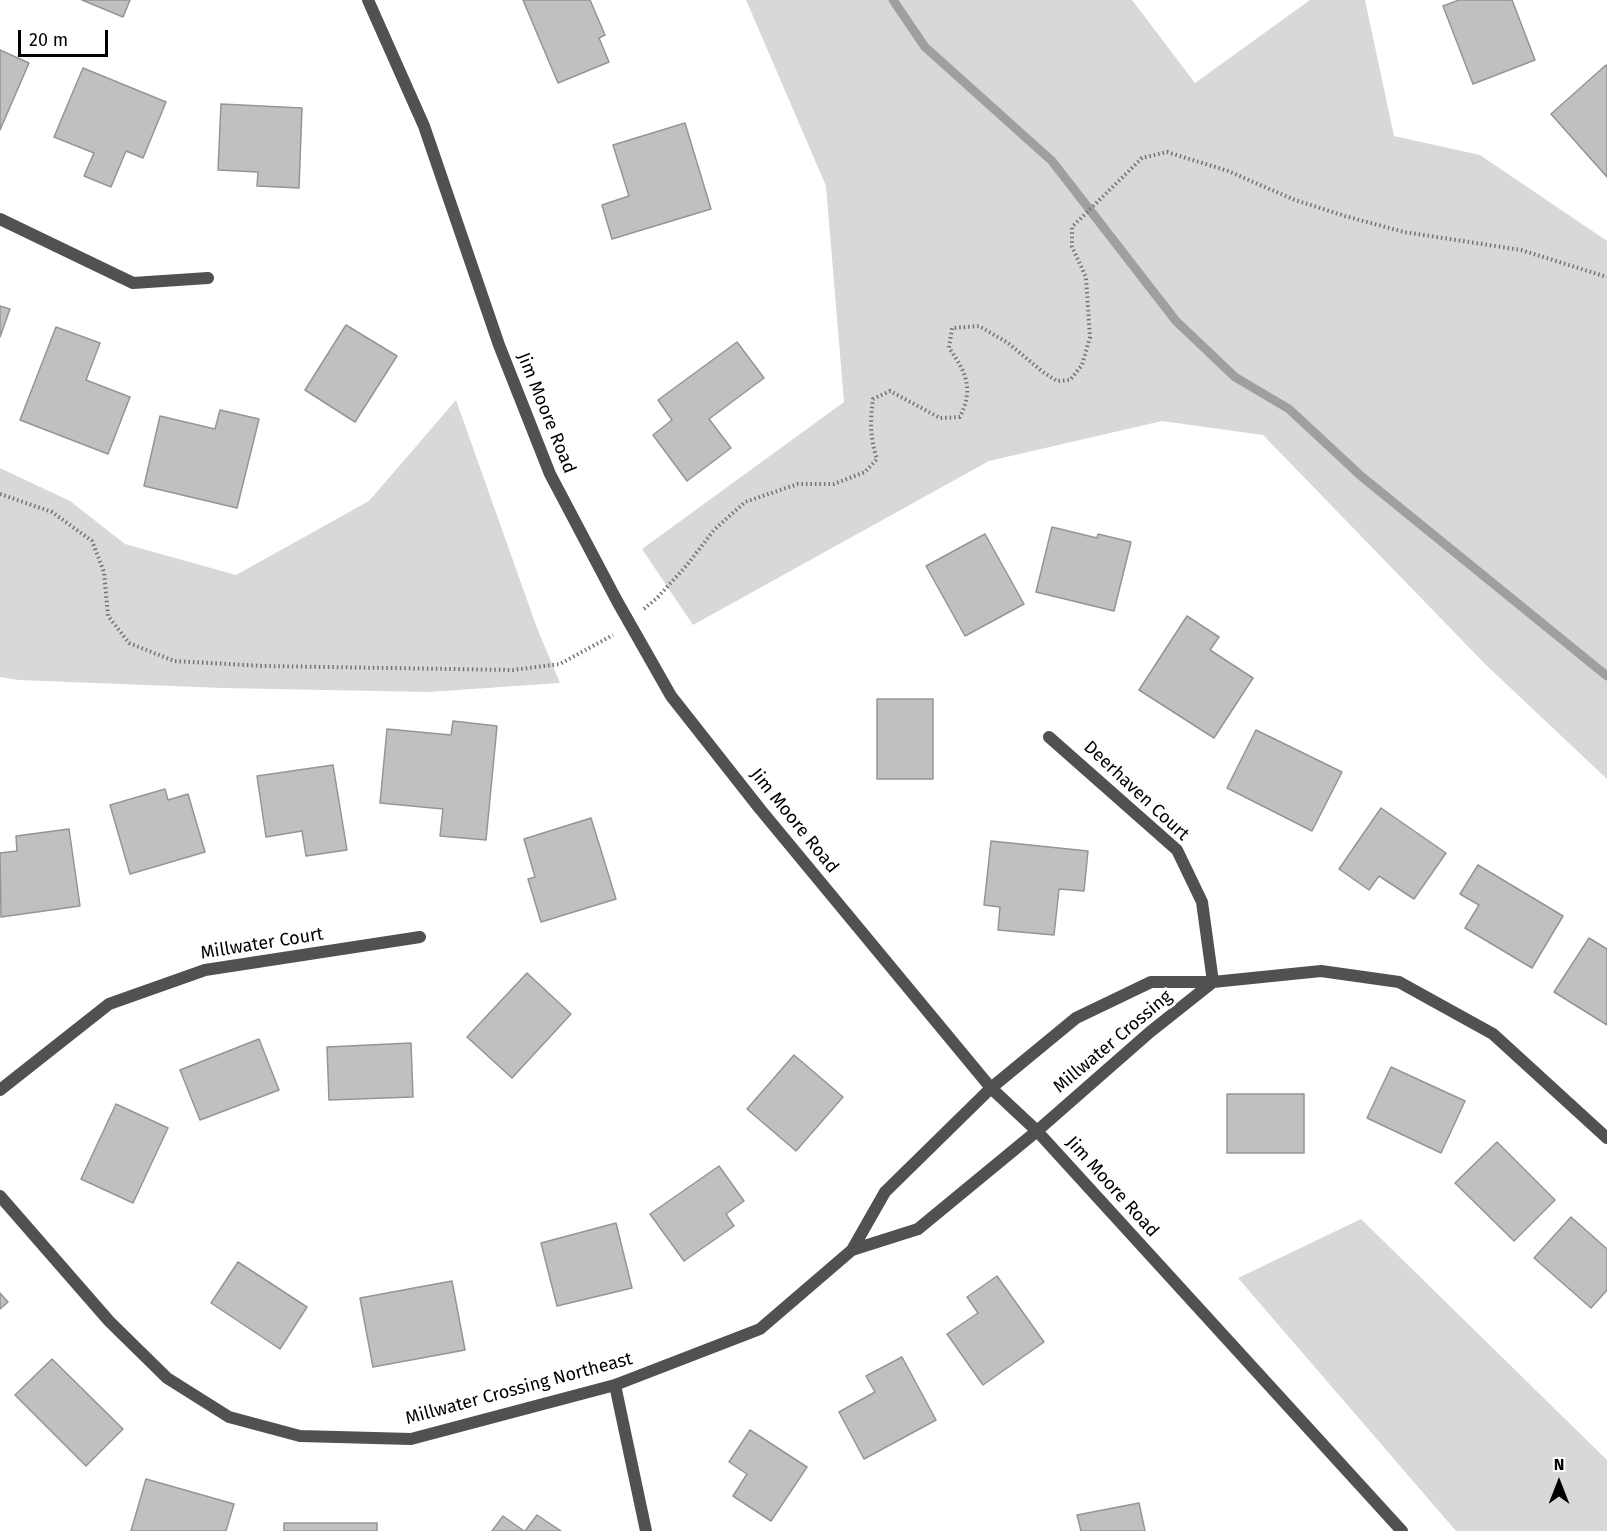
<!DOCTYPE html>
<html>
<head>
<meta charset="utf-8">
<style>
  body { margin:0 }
  #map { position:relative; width:1607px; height:1531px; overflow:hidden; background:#fff; font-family:"Fira Sans",sans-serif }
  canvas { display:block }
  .north { position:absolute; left:1529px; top:1453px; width:60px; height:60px; -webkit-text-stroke:4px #fff; paint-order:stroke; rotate:0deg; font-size:16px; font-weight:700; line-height:24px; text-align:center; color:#000 }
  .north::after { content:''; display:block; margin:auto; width:21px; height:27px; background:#000; clip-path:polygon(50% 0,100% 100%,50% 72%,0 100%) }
  .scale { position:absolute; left:18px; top:30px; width:90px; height:27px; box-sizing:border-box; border:3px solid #000; border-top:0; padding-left:8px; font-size:18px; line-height:21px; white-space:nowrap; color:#000; -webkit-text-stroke:4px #fff; paint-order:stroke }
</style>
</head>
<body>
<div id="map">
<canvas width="1607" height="1531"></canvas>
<div class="north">N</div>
<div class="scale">20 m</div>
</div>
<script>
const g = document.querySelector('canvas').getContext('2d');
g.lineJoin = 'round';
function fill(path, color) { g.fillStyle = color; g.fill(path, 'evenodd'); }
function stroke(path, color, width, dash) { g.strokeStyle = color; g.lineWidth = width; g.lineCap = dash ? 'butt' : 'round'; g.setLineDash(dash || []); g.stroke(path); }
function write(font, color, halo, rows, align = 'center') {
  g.font = font + ' "Fira Sans",sans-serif'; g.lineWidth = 6; g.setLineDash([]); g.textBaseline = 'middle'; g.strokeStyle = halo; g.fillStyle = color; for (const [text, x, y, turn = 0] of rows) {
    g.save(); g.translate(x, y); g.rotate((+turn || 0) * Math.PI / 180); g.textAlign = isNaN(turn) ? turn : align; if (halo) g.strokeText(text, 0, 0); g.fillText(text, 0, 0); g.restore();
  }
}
fill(new Path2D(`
  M746,0H1132L1195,83L1310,0H1365L1394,136L1480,155L1607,241V779L1486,665L1263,435L1162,421L989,461L693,625L642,549L844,402L826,186Z
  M456,400L537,628L560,683L428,692L223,688L18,680L0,677V468L70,501L125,544L236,575L369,501Z
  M1361,1219L1607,1460V1531H1456L1238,1278Z`), '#d8d8d8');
stroke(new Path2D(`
  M893,0L925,47L1052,161L1176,321L1235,377L1289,409L1361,476L1607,676`), '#9f9f9f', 9);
const building = new Path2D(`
  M82,0H130L123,17Z
  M523,0H590L605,35L599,38L609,62L558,83Z
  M1459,0H1512L1535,60L1473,84L1443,6Z
  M0,50L29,63L0,130Z
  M1606,65L1607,67V177L1551,114Z
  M83,68L166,102L143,158L126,151L111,187L84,176L94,153L54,137Z
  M221,104L302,108L299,188L257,186L258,172L218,170Z
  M685,123L711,209L612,239L602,205L629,196L613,145Z
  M0,306L10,309L0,337Z
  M346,325L397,356L355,422L305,390Z
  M56,327L100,343L86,380L130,397L108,454L20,420Z
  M737,342L764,378L709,419L731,448L687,481L653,435L672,420L658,400Z
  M220,410L259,419L237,508L144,486L160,416L215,429Z
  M1052,527L1097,538L1098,534L1131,542L1114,611L1036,592Z
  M985,534L1024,604L965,636L926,566Z
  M1187,616L1219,637L1210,650L1253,678L1214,738L1139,690Z
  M877,699H933V779H877Z
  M453,721L497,726L486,840L440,836L443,809L380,803L387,729L451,735Z
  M1256,730L1342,772L1312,831L1227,788Z
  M333,765L347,850L306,856L302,831L266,837L257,776Z
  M165,789L168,800L188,794L205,852L130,874L110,805Z
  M1381,808L1446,853L1414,899L1379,876L1369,890L1339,869Z
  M591,818L616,899L541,922L528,879L535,877L524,839Z
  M69,829L80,906L1,917L0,853L17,851L16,836Z
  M991,841L1088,851L1084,891L1059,889L1054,935L998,930L1000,907L984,905Z
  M1478,865L1563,916L1532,968L1465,928L1479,905L1460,894Z
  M1589,938L1607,949V1025L1554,992Z
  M527,973L571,1014L512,1078L467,1037Z
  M259,1039L279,1090L200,1120L180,1070Z
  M411,1043L413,1097L329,1100L327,1047Z
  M794,1055L843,1097L796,1151L747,1109Z
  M1391,1067L1465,1101L1441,1153L1367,1118Z
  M1227,1094H1304V1153H1227Z
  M116,1104L168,1128L133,1203L81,1179Z
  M1497,1142L1555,1200L1514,1241L1455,1183Z
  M719,1166L744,1201L726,1214L734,1226L684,1261L650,1214Z
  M1571,1217L1607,1249V1290L1591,1308L1534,1258Z
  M616,1223L632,1288L557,1306L541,1243Z
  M238,1262L307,1307L280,1349L211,1303Z
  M997,1276L1044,1342L983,1385L947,1334L978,1313L967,1297Z
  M452,1281L465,1350L373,1367L360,1298Z
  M0,1293L8,1302L0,1309Z
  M902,1357L936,1420L864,1459L839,1412L875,1392L866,1376Z
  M52,1359L123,1429L86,1466L15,1395Z
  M750,1430L807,1467L771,1521L733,1496L747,1474L729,1462Z
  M146,1479L234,1504L226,1531H131Z
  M1139,1503L1145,1531H1081L1077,1515Z
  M537,1515L561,1531H525Z
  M503,1516L524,1531H492Z
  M284,1523H377V1531H284Z`);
fill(building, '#c0c0c0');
stroke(building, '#959595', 1.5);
stroke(new Path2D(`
  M0,494L52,512L92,541L104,572L108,616L129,643L174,661L264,666L513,670L560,664L613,635
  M644,609L657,598L687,565L714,530L745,502L798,484H834L865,472L877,459C870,439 870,420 873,399L890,391L940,418L960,417C974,388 966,372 949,348L952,328L979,326L1008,343L1043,372L1057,381L1070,380L1082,365L1090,337L1086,277L1072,247V227L1142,158L1167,152L1228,171L1295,200L1345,216L1404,232L1521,250L1607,277`), '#737373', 4, [1.5, 3]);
stroke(new Path2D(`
  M0,219L133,283L208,278
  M1049,737L1177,850L1202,902L1213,982
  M0,1090L109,1004L205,970L420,937
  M0,1196L109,1321L167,1378L229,1417L300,1436L411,1439L615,1385L760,1329L852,1250L885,1192L991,1088L1076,1018L1151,982H1213L1321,971L1399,982L1493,1034L1607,1138
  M852,1250L918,1229L1037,1131L1150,1032L1213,982
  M615,1385L646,1531`), '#515151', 12);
stroke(new Path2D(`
  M368,0L424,126L499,345L550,474L617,601L671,696L760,809L991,1088L1037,1131L1402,1531`), '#515151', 12);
write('18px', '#000', '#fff', [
  ["Jim Moore Road",546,413,68],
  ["Deerhaven Court",1136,791,43],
  ["Jim Moore Road",794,821,51],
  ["Millwater Court",262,944,-9],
  ["Millwater Crossing",1113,1042,-40],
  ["Jim Moore Road",1112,1187,48],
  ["Millwater Crossing Northeast",519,1389,-15]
]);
</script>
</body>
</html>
